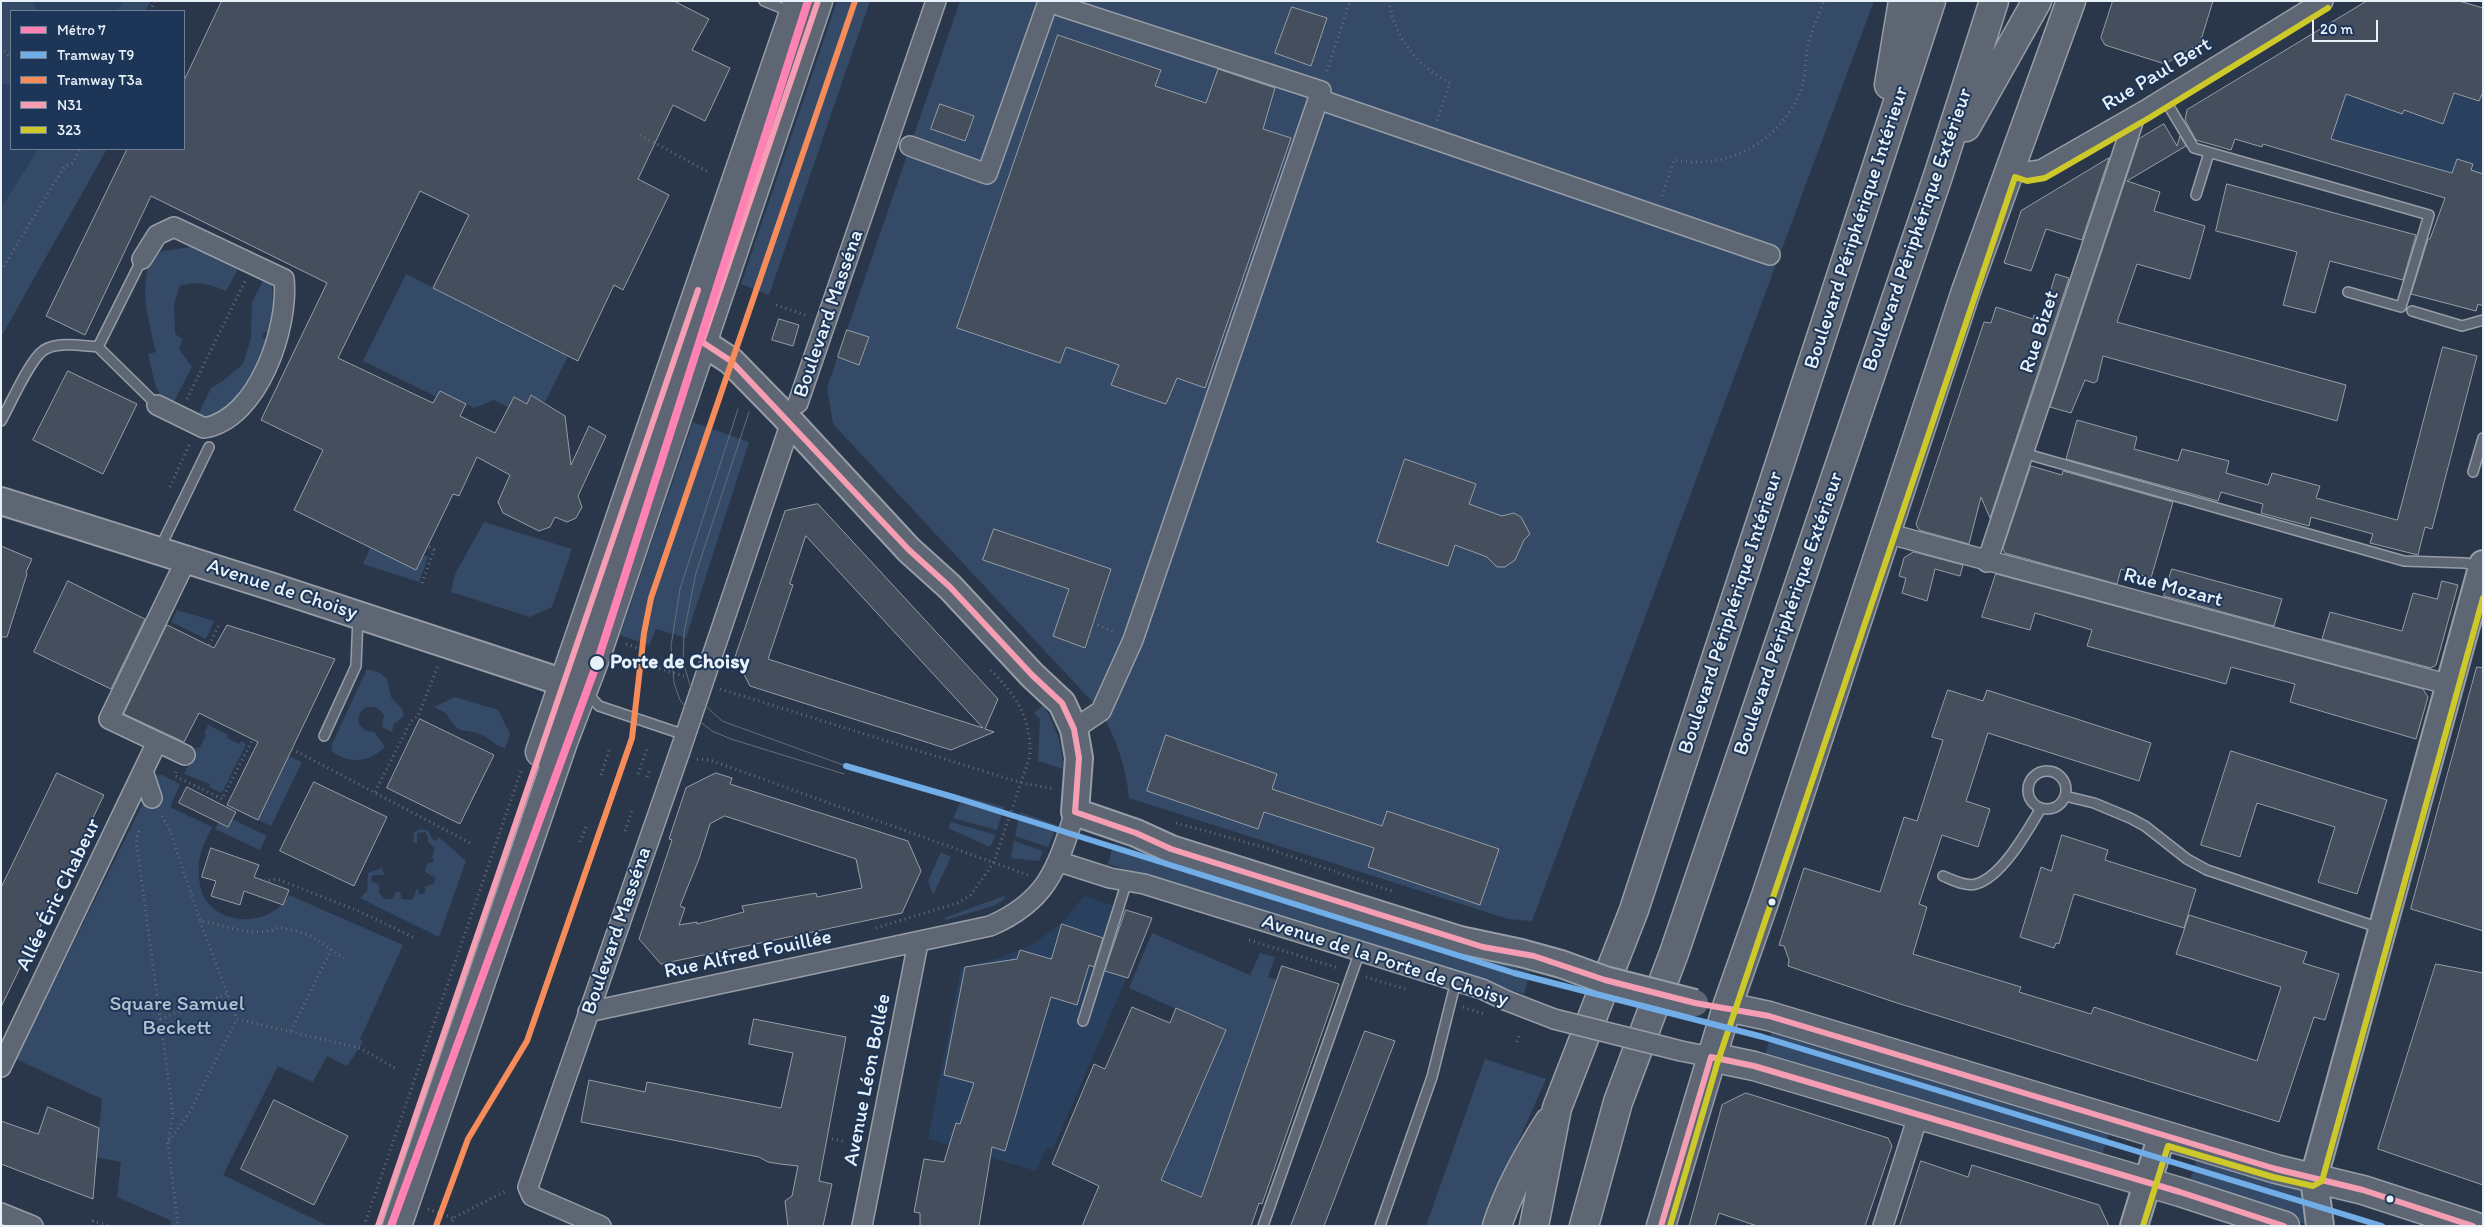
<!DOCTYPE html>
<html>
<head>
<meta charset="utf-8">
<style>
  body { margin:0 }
  #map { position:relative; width:2484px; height:1227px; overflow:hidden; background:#2a374a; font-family:Itim,sans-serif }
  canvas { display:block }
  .frame { position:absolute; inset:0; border:2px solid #e8f1f8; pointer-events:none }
  .legend { position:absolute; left:10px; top:10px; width:175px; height:140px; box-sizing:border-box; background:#1d3557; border:1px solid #6e8097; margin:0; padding:6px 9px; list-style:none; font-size:15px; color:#e8f1f8 }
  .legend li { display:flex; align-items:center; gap:10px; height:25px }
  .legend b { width:25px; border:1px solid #6e8097 }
  .scale { position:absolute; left:2312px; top:20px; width:66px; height:22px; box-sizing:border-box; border:2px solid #e8f1f8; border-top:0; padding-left:6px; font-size:15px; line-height:18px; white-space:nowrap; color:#e8f1f8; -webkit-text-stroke:4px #1d3557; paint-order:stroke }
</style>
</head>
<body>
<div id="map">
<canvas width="2484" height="1227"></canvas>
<div class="frame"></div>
<ul class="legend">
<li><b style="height:6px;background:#ff82b4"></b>Métro 7</li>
<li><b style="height:6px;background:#71ade7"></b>Tramway T9</li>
<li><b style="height:6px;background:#f68c59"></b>Tramway T3a</li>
<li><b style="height:6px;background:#f59eb3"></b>N31</li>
<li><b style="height:6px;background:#cec92a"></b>323</li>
</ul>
<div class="scale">20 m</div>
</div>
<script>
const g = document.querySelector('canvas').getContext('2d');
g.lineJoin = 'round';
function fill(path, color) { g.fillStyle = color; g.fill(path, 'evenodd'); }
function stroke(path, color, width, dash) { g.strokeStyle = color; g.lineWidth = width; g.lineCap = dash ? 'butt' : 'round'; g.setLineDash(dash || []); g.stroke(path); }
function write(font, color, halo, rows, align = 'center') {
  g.font = font + ' Itim,sans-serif'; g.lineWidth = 4; g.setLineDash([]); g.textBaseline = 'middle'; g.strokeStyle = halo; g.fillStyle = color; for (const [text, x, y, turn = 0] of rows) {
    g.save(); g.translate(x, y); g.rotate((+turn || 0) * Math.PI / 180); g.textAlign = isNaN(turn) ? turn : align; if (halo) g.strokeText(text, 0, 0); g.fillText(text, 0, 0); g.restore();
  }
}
fill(new Path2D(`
  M32,1H123L117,11H39Z
  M2343,35L2454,93L2479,101L2483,93V189L2451,180L2445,198L2302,157Z
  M1,84H11V149H38L1,208Z
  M1084,896L1152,918L1053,1149L1047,1147L1036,1171L928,1139L961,968L1003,957L1033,944L1062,923Z`), '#2a405f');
fill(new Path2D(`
  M1,1H32L39,11H11V84H1Z
  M123,1H151L145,11H117Z
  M837,1H870L769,295L741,284Z
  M960,1H1874L1532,921L1508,919L1129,798C1126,766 1116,739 1101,711L833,424L827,388Z
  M38,149H107L1,337V208Z
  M191,247L213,251L239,267L226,291C209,283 198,282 180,285L174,304L175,334L183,339L179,349L192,367L173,403L161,398L155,384L148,354L156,352C148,318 140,293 150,259L162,251Z
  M406,274L568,356L545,402L531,396L527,404L514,397L509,408L494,400L474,408L440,391L437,397L363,361Z
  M265,277L272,282L273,304L269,333L264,332L262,338L267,339C261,360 253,387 237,402C229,409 217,415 207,420L198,415L211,388L223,381L243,364L251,338L252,302Z
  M693,422L749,442L686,638L656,629L649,645L620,635Z
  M484,522L572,549L552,607L530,617L451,592L455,574Z
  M370,548L416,569L423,555L428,557L419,582L363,564Z
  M177,610L214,621L206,639L171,622Z
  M367,669L380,673L387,679L391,697L402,709L404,716L394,724L392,732L382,727L384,715C374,700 355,707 359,724L365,731L374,732L385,747C369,762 350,765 332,751V744Z
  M455,697L498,710L510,734L505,748C496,746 491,740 484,736C462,725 460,739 446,713L434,707Z
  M1043,705C1055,725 1063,745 1063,769L1038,761L1040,719L1034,713Z
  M208,725L228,735L227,738L239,744L241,741L246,744L222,793L209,787L210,784L184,774L197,747L200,748L206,735L204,734Z
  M288,756L302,762L271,826L258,820Z
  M157,775H162L180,784L170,807L212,827C207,838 200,850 199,863C198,875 199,893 208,903C229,928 274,923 289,895L403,945L360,1039L363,1042L347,1066L327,1056L313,1082L278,1066L223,1175L328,1226H169L172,1221L117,1197L121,1162L96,1157L102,1099L16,1059Z
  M963,796L1004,807L997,830L953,818Z
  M1020,812L1057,825L1048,847L1015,836Z
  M232,819L267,836L260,850L215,829L220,820Z
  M951,822L996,835L990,847L948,828Z
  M421,829L429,831L432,839L436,841L439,837L466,861L439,937L360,898L367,891L368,873L382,868L384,875H372L371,881L379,885V892L384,899H392L396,892H400L402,899L412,900L415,895L416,889H418L419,894H424L426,889L424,887L433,884L436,878L425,872L427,864L434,862L432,857L435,848L428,842V837L425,832L417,833V843H413L414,832Z
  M1014,841L1043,851L1039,861L1011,858Z
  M1114,843L1530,972L1524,994L1108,864Z
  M941,852L951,857L933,895L928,881Z
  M1004,896L1005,899L996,905L946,920L944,918Z
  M1152,933L1250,975L1260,953L1275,957L1268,977L1277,980L1206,1184L1196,1226H1141L1226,1031L1129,988Z
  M1773,1027L2110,1129L2100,1163L1763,1062Z
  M1485,1059L1546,1079L1481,1226H1426Z
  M2198,1156L2304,1189L2308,1225L2188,1187Z`), '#354a67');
const building = new Path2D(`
  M222,1H674L709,19L692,50L730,68L705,121L673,105L638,179L669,195L623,290L614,285L578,361L433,288L469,215L420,191L338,358L433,403L440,391L466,404L460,416L495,433L514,397L527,404L531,395L565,416L571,465L589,426L606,436L578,496L582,507L576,518L567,522L555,517L550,527L539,531L503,513L498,502L510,475L477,457L459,496L453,494L416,570L294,510L323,450L261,420L327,283L151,196L85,335L46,316L127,149H184V81Z
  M2113,1H2213L2200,43L2165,64L2105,45L2101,38Z
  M2367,1H2459L2483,8V92L2479,101L2454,93L2443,124L2404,110L2402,114L2346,94L2331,139L2452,173L2457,159L2473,164L2471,170L2483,174V306L2478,304L2476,311L2411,294L2428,239H2430L2445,198L2263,144L2262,147L2235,139L2231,150L2196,140L2185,120L2187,110Z
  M1292,7L1327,18L1311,66L1275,53Z
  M1058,35L1161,70L1155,86L1206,103L1218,69L1275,88L1263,129L1291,138L1205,388L1177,378L1166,404L1111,385L1119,365L1066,347L1060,363L957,328Z
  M940,104L974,116L965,141L931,129Z
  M2164,124L2177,146L2180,136L2186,146L2127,181L2160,192L2154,211L2205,226L2190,279L2137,264L2117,322L2346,385L2337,421L2103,356L2097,381L2094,383L2085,380L2071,413L2050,407L2139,139Z
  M2109,158L2082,240L2046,229L2031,271L2004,263L2021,211Z
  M2227,184L2416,235L2403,280L2330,261L2315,313L2283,305L2297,252L2216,231Z
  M2056,274L2069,278L1990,518L1981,497L1969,544L1919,530L1916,524L1984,322L1991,323L1996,307L2033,319L2034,315L2042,318Z
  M779,319L799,325L793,346L772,340Z
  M847,330L869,337L859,365L838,357Z
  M2443,347L2477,356L2432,529L2425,527L2418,555L2370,543L2373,534L2311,517L2309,526L2261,513L2263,504L2221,492L2218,501L2066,459L2077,420L2137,437L2134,449L2178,461L2182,449L2229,461L2226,473L2268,485L2272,473L2320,486L2316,498L2397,520Z
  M68,371L137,404L103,474L33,440Z
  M1405,459L1476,484L1469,504L1502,516L1514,513L1521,517L1530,534L1524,540L1515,560L1505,567H1497L1487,557L1455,545L1448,566L1377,542Z
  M2031,466L2062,475L2063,471L2173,502L2151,578L2121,569L2117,584L2005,553L2003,549Z
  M818,504L998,699L985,729L994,732L951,750L750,686L735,657L785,511ZM806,536L983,728L768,659L793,585L790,584Z
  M994,529L1111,569L1085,648L1053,636L1069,589L983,560Z
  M1,546L32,559L26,572L27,574L7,637H1Z
  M1914,552L1963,565L1960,576L1935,569L1927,601L1902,593L1906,578L1899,576L1904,558Z
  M2172,569L2282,599L2274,626L2164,596Z
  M1996,574L2423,689L2428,697L2416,739L2290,702L2295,684L2231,667L2226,684L2087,646L2092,630L2035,613L2030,630L1982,617Z
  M68,581L145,619L111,689L34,652Z
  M2442,581L2458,585L2436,665L2431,668L2322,639L2330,612L2402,631L2413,593L2437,599Z
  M167,625L214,648L227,625L335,659L258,820L227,805L258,742L199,713L184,742L124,714Z
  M2477,667L2483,668V931L2411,909Z
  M1948,690L1983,701L1987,690L2151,743L2139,781L1988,733L1966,801L1990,809L1978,847L1942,835L1919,904L1927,907L1913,954L2021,987L2019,992L2091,1014L2094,1007L2257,1061L2281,987L2176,954L2189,915L2307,952L2303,963L2339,974L2325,1020L2314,1017L2279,1122L1894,1002L1788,966L1789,960L1784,946L1779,945L1804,868L1880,892L1904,817L1917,821L1943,740L1932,737Z
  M420,719L494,755L460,824L387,788Z
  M1166,735L1277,774L1272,789L1382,826L1387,811L1499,849L1480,905L1368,867L1374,848L1264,812L1258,829L1147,791Z
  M2231,751L2387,800L2357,894L2318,882L2335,827L2257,803L2240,857L2201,845Z
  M57,773L104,795L1,1007V888Z
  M716,773L732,778L730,784L908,841L921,871L902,913L661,964L639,939L672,840L669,839L686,788ZM725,816L856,859L862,888L817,897L816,893L742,906L744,912L697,924V922L679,925L685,908L680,906L699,859L710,824Z
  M314,782L387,817L354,886L280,851Z
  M187,787L236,812L228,827L179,803Z
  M2062,835L2108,850L2105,860L2196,889L2184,928L2074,894L2059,944L2056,943L2054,948L2020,937L2041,867L2051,871Z
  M211,848L259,865L254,877L289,890L283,905L244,891L240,905L211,896L216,881L202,877Z
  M1126,910L1152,918L1128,978L1105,971Z
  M1062,924L1103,938L1094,967L1089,965L1077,1005L1051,997L1005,1151L992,1147L979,1226H920V1213L914,1212L924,1159L944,1162L956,1123L960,1124L974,1083L944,1075L965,967L1017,959L1020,950L1051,959Z
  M2436,964L2483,973V1185L2378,1149Z
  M1282,966L1339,984L1262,1204L1259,1203L1251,1226H1082L1099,1186L1052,1164L1094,1064L1105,1069L1132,1007L1170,1023L1176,1008L1226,1030L1161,1180L1201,1197Z
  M754,1019L846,1037L819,1181L832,1184L823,1226H788L785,1201L792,1196L798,1166L780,1164L768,1162L759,1157L581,1122L589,1080L645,1092L647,1082L781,1108L793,1053L749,1044Z
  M1365,1031L1395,1041L1324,1226H1291Z
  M1746,1093L1888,1138L1892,1146L1865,1226H1757L1719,1213L1715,1226H1689L1722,1105Z
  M274,1100L348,1136L314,1205L241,1169Z
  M48,1107L99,1128L93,1199L1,1164V1121L38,1134Z
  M1921,1161L1968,1177L1972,1165L2099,1205L2109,1226H1900Z`);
fill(building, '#444e5c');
stroke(building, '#959da7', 1);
const lane = new Path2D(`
  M764,1L791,12
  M2164,98L2194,148L2429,215L2401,307L2348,292
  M2196,195L2209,153
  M142,259L98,347L157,405
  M2412,311L2462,326L2483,320
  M1,421C10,405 30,359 44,350C59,341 82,346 98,347
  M2023,453L2404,561L2465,563L2480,566
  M2473,472L2483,438
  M159,550L209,447
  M587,693L599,706L685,735
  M324,736L356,666L358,617
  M2028 790a19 19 0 1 1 38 0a19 19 0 1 1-38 0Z
  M2065,796L2094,803L2130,818L2145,826L2187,859L2207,870L2380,928
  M1943,876C1953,880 1966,887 1976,884C2002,877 2028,830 2041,808
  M1083,1021L1127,881
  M1263,1226L1360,951
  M1380,1226L1432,1077L1456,981`);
const street = new Path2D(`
  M1318,99L1770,255
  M910,146L987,174L1048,2L1321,91L1133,640L1101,711L1074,729
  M2010,166L2027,172L2041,170L2144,111L2323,1
  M142,259L157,235L174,227L284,279C289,326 259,419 204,428L157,405
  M798,403L936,1
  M1886,533L2450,685
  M1987,562L2135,116
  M185,755L109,719L186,560
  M143,771L152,798
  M1060,862L1110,878L1144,884L1482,989L1505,1000
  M588,1012L990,926C1048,901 1057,868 1075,812
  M1681,1051L1711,1057
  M1,1067L157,742
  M1,1213L33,1226
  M601,1226L532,1196L528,1187L680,751L791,422
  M862,1226L918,943
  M1883,1226L1918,1116`);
const secondary = new Path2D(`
  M683,335L702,342L731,361L783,414L909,550L950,587L1032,675L1062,703L1074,729L1079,758L1075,812L1136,833L1171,849L1460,940L1521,953
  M1,501L270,586L583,689
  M2134,1226L2162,1135
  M2320,1226L2314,1177L2483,564`);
const primary = new Path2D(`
  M540,752L798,1
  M1727,1007L1769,1016L2276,1169L2363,1190L2474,1226
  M1711,1057L1754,1066L2180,1192L2285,1226
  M397,1226L563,742L597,653L818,1
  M1661,1226L1727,1007L1765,899L1966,291L2071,1`);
const highway = new Path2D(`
  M1889,85L1903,1
  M1966,127L2037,1
  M1497,1226C1509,1189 1528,1155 1549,1122
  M1534,1226L1557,1108L1634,910L1931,1
  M1584,1226L1618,1102L1674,953L1938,176L1994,1`);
stroke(lane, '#959da7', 12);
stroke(street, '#959da7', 22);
stroke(secondary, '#959da7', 30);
stroke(primary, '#959da7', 31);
stroke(highway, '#959da7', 31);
stroke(new Path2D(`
  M1389,1C1394,37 1418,67 1450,83L1437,121
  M150,11L155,1
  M1,47L11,58
  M1327,71L1350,1
  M640,135L710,173
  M1662,196L1674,160C1728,171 1781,141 1801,90C1806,76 1805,63 1807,49C1810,33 1819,16 1824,1
  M1,271L64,167L73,163L80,149
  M776,305L808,316
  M187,399L245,281
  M170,487L190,443
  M422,583L434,550L428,546
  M1093,623L1114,632
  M626,644L637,648
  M209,645L220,623
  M621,657L684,676
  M720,689L1022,783L1054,789
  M292,749L472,844
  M697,759L710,760L1028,875
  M176,772L175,776L222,799L253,739
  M638,774L647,749
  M601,775L610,747
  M647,777L650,769
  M375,792L411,721L418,716L438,666
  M162,816L170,830L200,921C226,925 254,939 280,927L309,935L344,958
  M1176,823L1263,847L1392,891
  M139,831L136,840L173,1113L168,1143L178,1226
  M625,831L632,811
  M580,842L586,827
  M264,881L277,879L358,911L415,938
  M200,921L237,1019L360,1048L395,1068
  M876,928L958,903L971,895L994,862L1030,756C1031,717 1017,697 991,670
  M1249,940L1338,968
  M1366,977L1405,989
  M1463,1007L1484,1014
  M160,1019L227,994
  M291,1031L331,950
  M1517,1042L1520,1033
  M827,1138L844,1141
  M169,1141L188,1115L237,1019
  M428,1209L453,1218
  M90,1226L93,1221L109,1226
  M364,1226L522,768
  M451,1226L453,1218L508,1190`), '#656d78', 3, [1, 4]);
stroke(lane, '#5d6672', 9);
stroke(street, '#5d6672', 19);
stroke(secondary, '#5d6672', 26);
stroke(primary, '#5d6672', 28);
stroke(highway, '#5d6672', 28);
stroke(new Path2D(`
  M738,409L680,589L671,646L674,683L680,700L692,715L712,731L731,739L844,774
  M749,412L696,573L684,633L683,661L690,685L697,698L722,721L846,766`), '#656d78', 1);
const streetBridge = new Path2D(`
  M1505,1000L1554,1019L1681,1051`);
const secondaryBridge = new Path2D(`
  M1521,953L1561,964L1605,980L1695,1003`);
stroke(streetBridge, '#959da7', 22, []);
stroke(secondaryBridge, '#959da7', 30, []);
stroke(streetBridge, '#5d6672', 19);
stroke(secondaryBridge, '#5d6672', 26);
stroke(new Path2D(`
  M818,1L702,342L731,361L909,550L950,587L1032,675L1062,703L1074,729L1079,758L1075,812L1136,833L1171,849L1483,947L1534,956L1605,980L1695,1003L1769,1016L2276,1169L2363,1190L2473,1226
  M378,1226L698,290
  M1661,1226L1711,1057L1754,1066L2180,1192L2284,1226`), '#f59eb3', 6);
stroke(new Path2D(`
  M1670,1226L1717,1064L2015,177L2027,181L2045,178L2149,118L2328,8
  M2143,1226L2168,1146L2273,1177L2313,1186L2322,1181L2483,598`), '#cec92a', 6);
stroke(new Path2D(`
  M846,766L960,799L1514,973L1763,1037L2382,1226`), '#71ade7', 6);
stroke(new Path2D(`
  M436,1226L468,1139L527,1041L632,738L644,633L651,598L855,1`), '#f68c59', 6);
stroke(new Path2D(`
  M391,1226L597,663L808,1`), '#ff82b4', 8);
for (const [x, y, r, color] of [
  [597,663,8,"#e8f1f8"],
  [1772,902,4.5,"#e8f1f8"],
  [2390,1199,4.5,"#e8f1f8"]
]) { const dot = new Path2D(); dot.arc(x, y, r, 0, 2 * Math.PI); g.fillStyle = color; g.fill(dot); stroke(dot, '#1d3557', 2); }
write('21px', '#e8f1f8', '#1d3557', [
  ["Rue Paul Bert",2157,75,-31],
  ["Boulevard Périphérique Intérieur",1857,228,-72],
  ["Boulevard Périphérique Extérieur",1918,230,-71],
  ["Boulevard Masséna",829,314,-71],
  ["Rue Bizet",2040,332,-72],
  ["Rue Mozart",2173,588,15],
  ["Avenue de Choisy",282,590,18],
  ["Boulevard Périphérique Intérieur",1731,613,-72],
  ["Boulevard Périphérique Extérieur",1789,614,-71],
  ["Allée Éric Chabeur",59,895,-64],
  ["Boulevard Masséna",617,931,-71],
  ["Rue Alfred Fouillée",748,955,-12],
  ["Avenue de la Porte de Choisy",1385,961,18],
  ["Avenue Léon Bollée",868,1080,-79]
]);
write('bold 21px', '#e8f1f8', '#1d3557', [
  ["Porte de Choisy",610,663]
], 'left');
write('21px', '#b3c0ce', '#1d3557', [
  ["Square Samuel",177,1005],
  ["Beckett",177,1029]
]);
</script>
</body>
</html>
